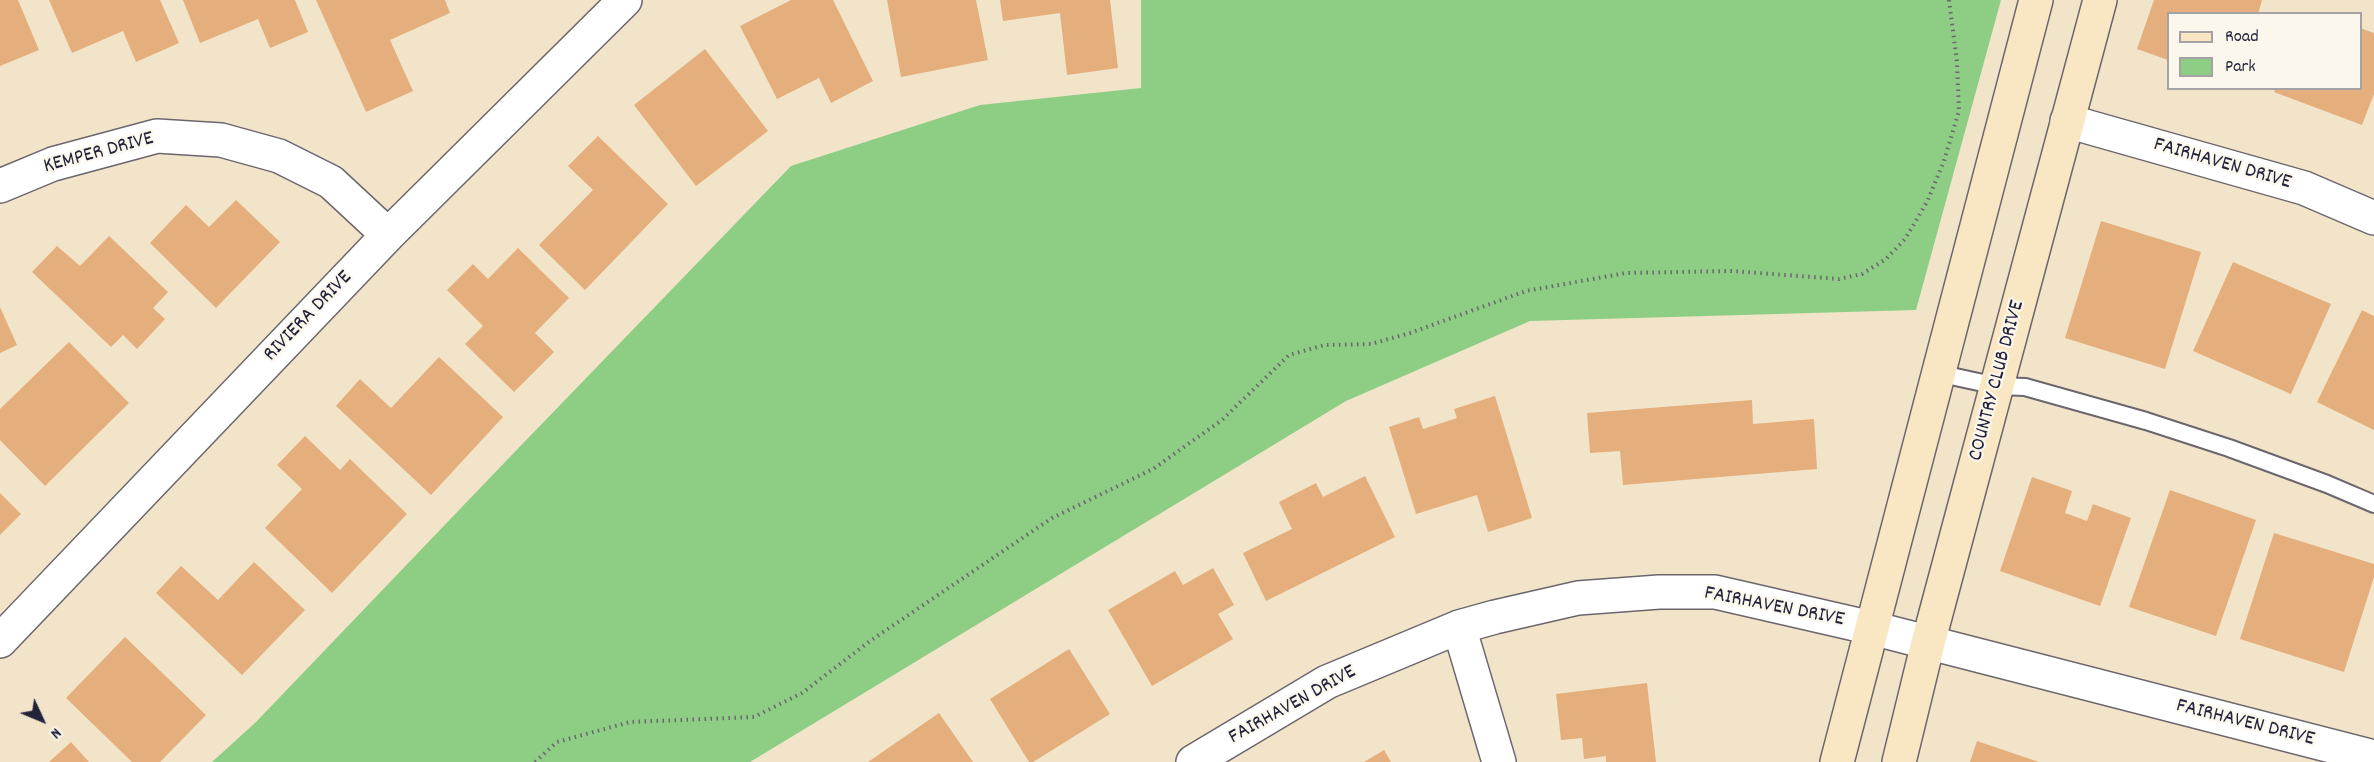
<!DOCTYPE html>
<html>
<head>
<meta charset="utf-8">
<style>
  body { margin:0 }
  #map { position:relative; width:2374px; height:762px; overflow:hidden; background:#f2e4c9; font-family:Dekko,sans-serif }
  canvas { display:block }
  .legend { position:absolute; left:2167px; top:12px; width:195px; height:78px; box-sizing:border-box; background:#fbf7ec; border:2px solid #a4a2a5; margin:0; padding:8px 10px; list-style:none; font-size:18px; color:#22223b }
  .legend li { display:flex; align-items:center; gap:12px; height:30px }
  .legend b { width:30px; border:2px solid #a4a2a5 }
  .north { position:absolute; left:12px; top:690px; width:60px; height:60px; -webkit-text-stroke:4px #fbf7ec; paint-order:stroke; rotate:134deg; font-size:16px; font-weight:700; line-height:24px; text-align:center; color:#22223b }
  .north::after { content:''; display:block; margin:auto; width:21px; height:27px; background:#22223b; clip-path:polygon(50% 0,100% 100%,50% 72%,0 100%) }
</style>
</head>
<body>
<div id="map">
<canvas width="2374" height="762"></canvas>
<ul class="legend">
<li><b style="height:8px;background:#f9e7c3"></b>Road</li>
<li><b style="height:16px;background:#8dcd84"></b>Park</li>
</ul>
<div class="north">N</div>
</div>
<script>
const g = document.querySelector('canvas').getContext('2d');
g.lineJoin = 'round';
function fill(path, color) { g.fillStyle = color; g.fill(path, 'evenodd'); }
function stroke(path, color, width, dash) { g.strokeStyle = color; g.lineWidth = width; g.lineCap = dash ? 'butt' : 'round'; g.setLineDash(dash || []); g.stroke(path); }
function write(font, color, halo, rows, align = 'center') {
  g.font = font + ' Dekko,sans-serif'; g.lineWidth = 4.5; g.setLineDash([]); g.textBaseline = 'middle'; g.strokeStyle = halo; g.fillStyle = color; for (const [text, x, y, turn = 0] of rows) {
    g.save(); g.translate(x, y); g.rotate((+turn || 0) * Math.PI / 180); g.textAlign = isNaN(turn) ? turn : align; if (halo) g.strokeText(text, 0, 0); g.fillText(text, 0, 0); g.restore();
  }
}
fill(new Path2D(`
  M1141,0H2001L1916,310L1530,321L1346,401L750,762H212L256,722L506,461L791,166L980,105L1141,88Z`), '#8dcd84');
fill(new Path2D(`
  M0,0H18L39,50L0,66Z
  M49,0H160L179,43L136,62L123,31L72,53Z
  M183,0H295L308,32L270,48L258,19L200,43Z
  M316,0H445L450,13L390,40L413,91L366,112Z
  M791,0H833L873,81L831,103L819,78L777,99L740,26Z
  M887,0H976L988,60L901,77Z
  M1000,0H1110L1118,68L1067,75L1060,13L1003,21Z
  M2154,0H2262L2258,14H2168V60L2137,49Z
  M2360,28L2374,33V94L2362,125L2274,92L2276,88H2360Z
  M705,49L768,131L696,186L634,105Z
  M598,136L668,204L585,290L539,245L593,190L568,166Z
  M236,200L280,242L216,308L150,243L186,205L209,227Z
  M2101,221L2201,252L2165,369L2065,338Z
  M109,236L168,292L153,308L165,319L137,349L123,335L111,347L32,272L57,246L80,266Z
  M518,248L569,298L535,333L554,352L514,392L465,344L483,326L447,290L473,264L488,279Z
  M2233,262L2331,304L2291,394L2193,351Z
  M0,307L17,345L0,353Z
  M2362,310L2374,316V430L2317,402Z
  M69,342L129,403L45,486L0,440V409Z
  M439,357L503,417L431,495L336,406L360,379L391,408Z
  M1495,396L1532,518L1488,532L1477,495L1416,514L1389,427L1419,417L1423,429L1457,418L1454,409Z
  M1752,400L1753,424L1814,419L1817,469L1623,485L1620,451L1590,453L1587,413Z
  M305,436L340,470L350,459L407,514L332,593L265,528L302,489L277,465Z
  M1365,476L1395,537L1266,601L1243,553L1292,529L1279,502L1316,483L1323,497Z
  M2032,477L2072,491L2065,513L2087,521L2093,504L2131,518L2100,606L2000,571Z
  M2170,490L2256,520L2216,636L2129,607Z
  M0,493L21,514L0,535Z
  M2274,533L2374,564V577L2344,672L2240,639Z
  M254,562L305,610L242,675L156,593L181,566L218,600Z
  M1213,568L1234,605L1218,614L1233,639L1152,686L1108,610L1175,571L1183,585Z
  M125,637L206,715L160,762H132L66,698Z
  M1069,649L1110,714L1033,762H1029L990,699Z
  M1647,683L1656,762H1606V756L1584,759L1582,738L1561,740L1556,694Z
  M939,713L973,762H868Z
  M1977,741L2039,762H1970Z
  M71,742L89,762H49Z
  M1384,750L1391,762H1364Z`), '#e4af7c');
const lane = new Path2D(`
  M1937,373L1997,386L2025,387L2146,421L2229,448L2327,484L2374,504`);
const street = new Path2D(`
  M2067,121L2304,188L2374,218
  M0,186L53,164L157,136L221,140L279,156L331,182L388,235
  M1459,627L1499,762
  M0,641L388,235L625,0
  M1193,762L1327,682L1459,627L1495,617L1578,598L1659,592H1715L1872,628L2374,757`);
const secondary = new Path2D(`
  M1837,762L2036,0
  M1899,762L1928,643L2100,0`);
stroke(lane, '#6b666d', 20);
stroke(street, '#6b666d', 36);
stroke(secondary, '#6b666d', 36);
stroke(new Path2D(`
  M535,762L557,742L630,722L754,717L802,693L870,641L1052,518L1153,469L1222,420L1289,355L1325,345L1371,344L1410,333L1526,291L1626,273L1732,271L1839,279L1862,274L1886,259L1905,239L1927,202L1944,161L1959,111L1957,62L1949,0`), '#6b666d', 4, [1.5, 4.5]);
stroke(lane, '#fff', 16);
stroke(street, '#fff', 33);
stroke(secondary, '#f9e7c3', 33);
write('21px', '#22223b', '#fbf7ec', [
  ["KEMPER DRIVE",99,154,-15],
  ["FAIRHAVEN DRIVE",2222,165,16],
  ["RIVIERA DRIVE",309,317,-46],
  ["COUNTRY CLUB DRIVE",1998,381,-75],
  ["FAIRHAVEN DRIVE",1774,608,11],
  ["FAIRHAVEN DRIVE",1293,706,-29],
  ["FAIRHAVEN DRIVE",2245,724,14]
]);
</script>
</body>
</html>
